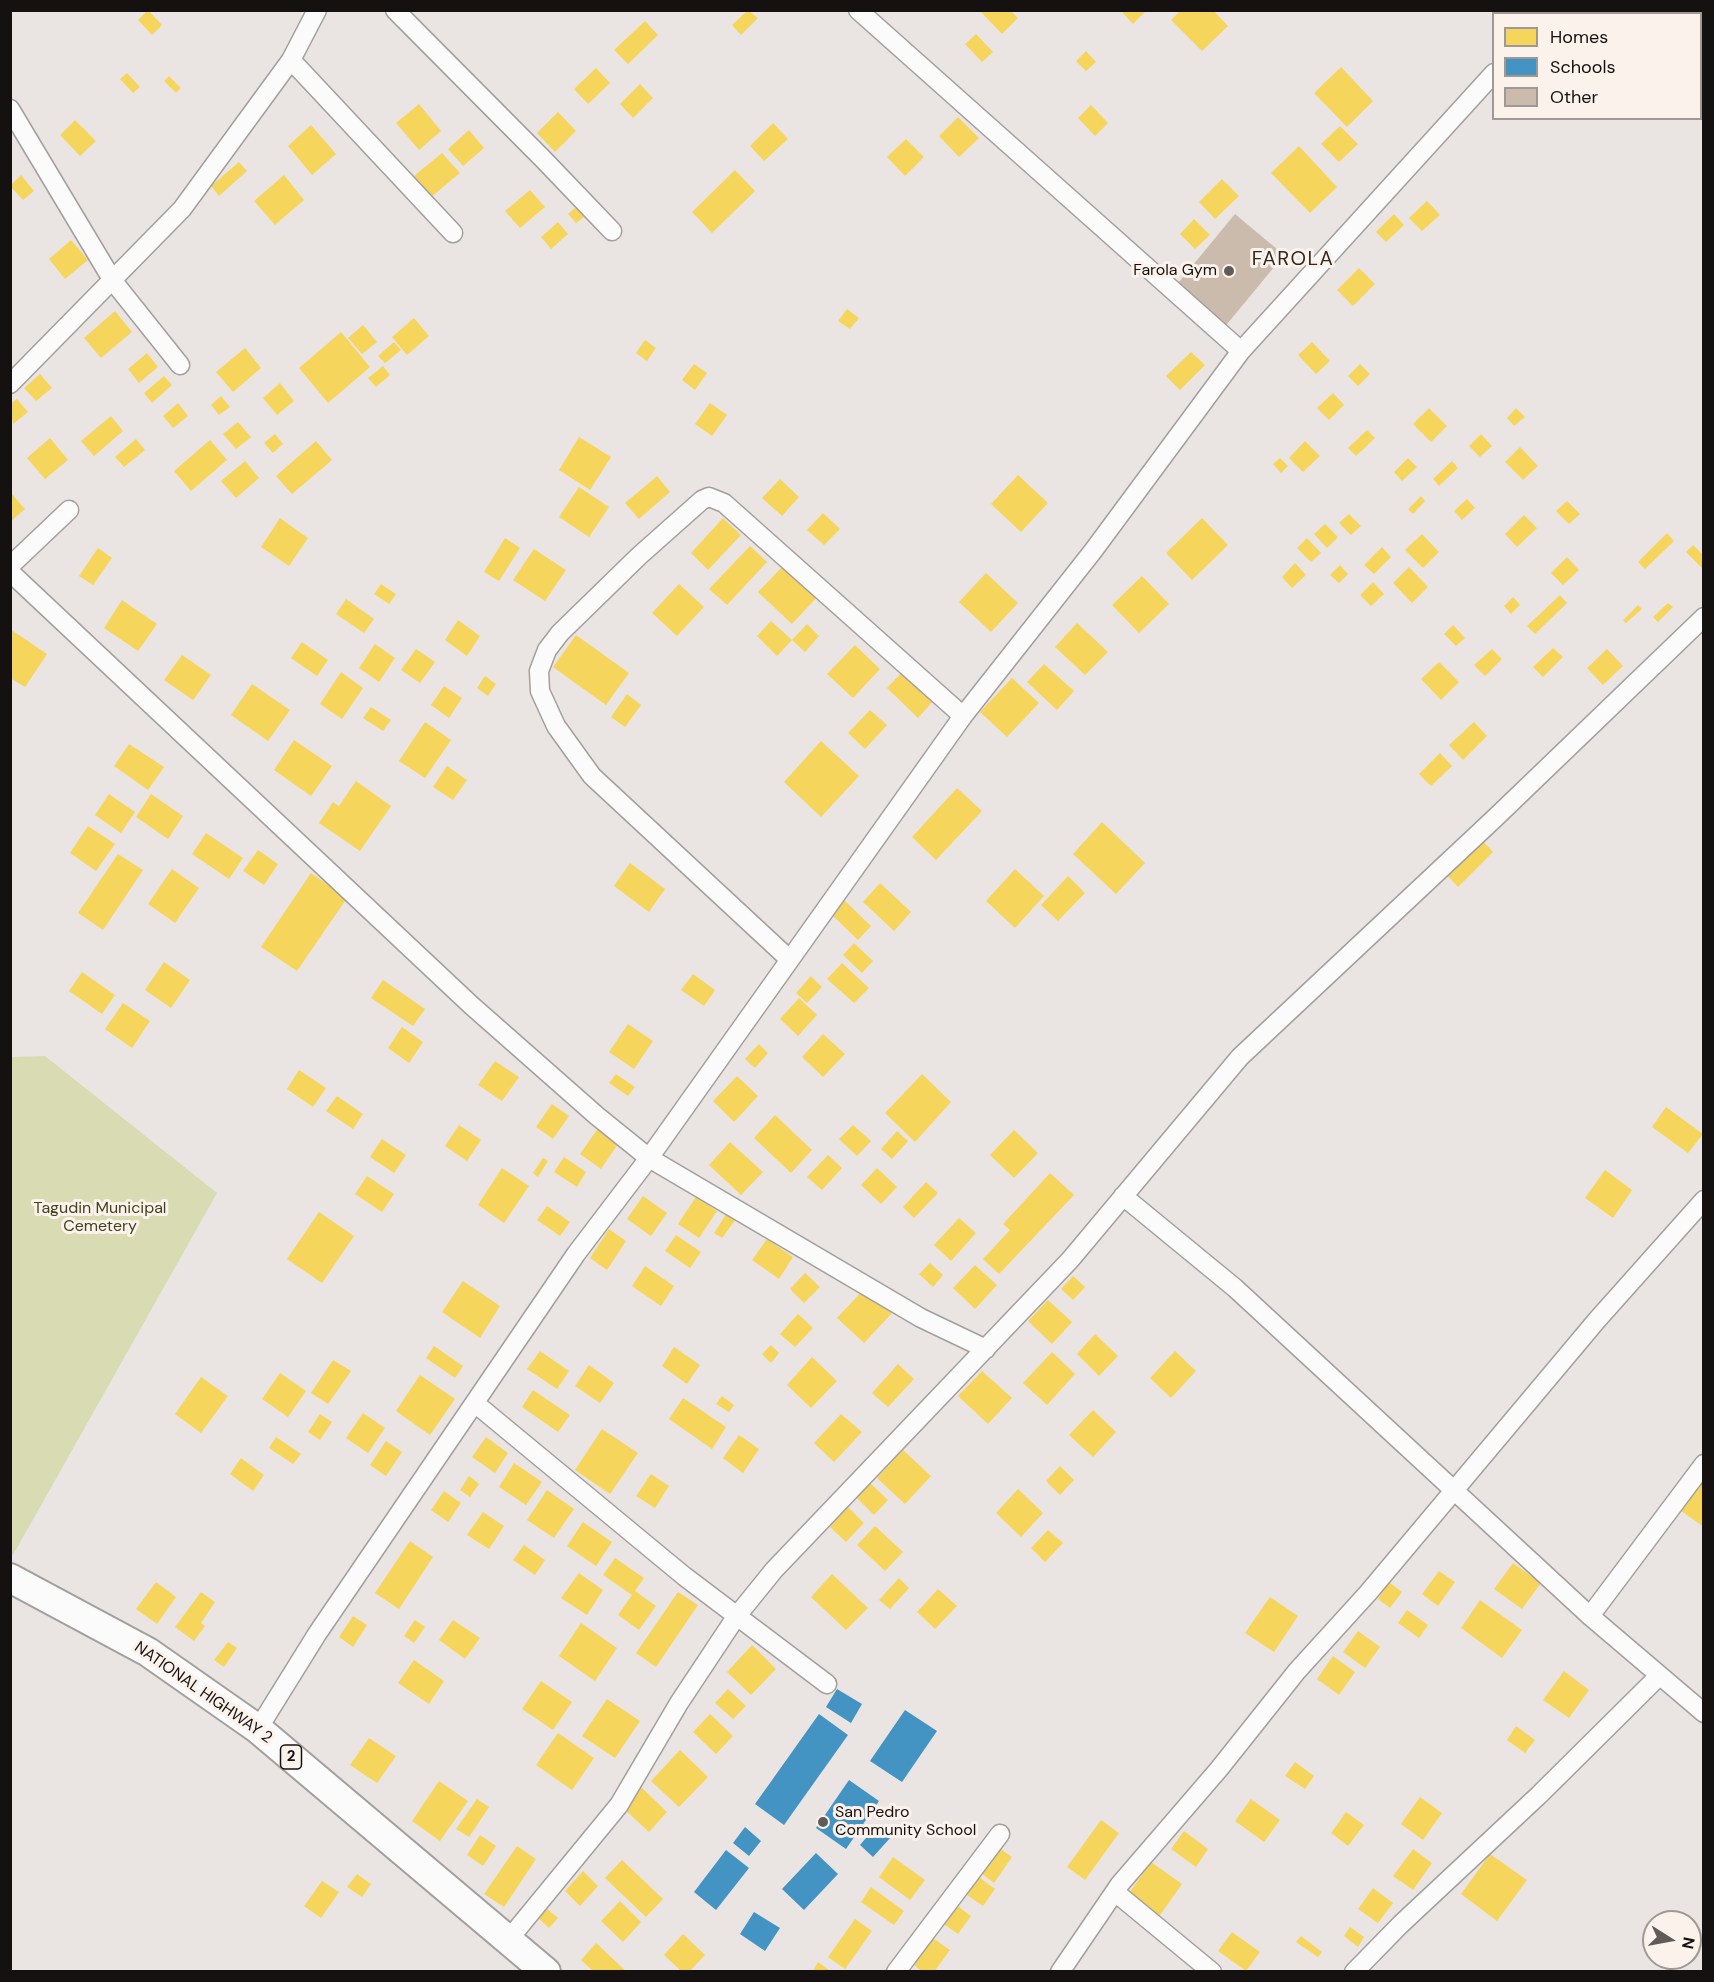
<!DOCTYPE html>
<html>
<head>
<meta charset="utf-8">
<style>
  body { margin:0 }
  #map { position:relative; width:1714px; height:1982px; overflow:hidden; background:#eae5e2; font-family:"DM Sans",sans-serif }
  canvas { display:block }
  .frame { position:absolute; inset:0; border:12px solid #151110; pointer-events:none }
  .legend { position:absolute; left:1492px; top:12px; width:210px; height:108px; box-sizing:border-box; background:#fcf2ec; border:2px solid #a09894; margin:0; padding:8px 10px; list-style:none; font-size:18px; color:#151110 }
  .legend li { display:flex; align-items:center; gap:12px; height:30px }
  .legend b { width:30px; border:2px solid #a09894 }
  .north { position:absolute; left:1642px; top:1910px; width:60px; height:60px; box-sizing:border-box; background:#fcf2ec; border:2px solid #a09894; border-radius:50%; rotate:101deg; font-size:16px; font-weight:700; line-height:24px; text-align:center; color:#151110 }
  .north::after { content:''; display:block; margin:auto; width:21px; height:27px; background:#605b5a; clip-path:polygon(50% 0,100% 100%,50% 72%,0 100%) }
</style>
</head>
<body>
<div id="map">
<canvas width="1714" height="1982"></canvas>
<div class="frame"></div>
<ul class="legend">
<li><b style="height:16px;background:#f6d55c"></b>Homes</li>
<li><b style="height:16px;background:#4393c3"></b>Schools</li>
<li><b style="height:16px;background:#cabbad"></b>Other</li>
</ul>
<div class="north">N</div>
</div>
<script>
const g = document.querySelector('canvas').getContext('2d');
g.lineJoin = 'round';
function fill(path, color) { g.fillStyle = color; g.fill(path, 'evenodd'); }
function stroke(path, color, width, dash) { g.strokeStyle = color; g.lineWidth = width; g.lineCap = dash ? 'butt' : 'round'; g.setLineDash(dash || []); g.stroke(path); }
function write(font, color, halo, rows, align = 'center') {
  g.font = font + ' "DM Sans",sans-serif'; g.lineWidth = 6; g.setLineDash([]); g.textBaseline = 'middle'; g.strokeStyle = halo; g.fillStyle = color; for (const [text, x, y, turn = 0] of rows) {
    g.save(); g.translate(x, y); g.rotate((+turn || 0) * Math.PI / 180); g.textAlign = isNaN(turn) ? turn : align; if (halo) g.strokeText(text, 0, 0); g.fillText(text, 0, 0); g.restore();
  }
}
fill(new Path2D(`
  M45,1056L217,1193L13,1555L10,1553L11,1057Z`), '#d9dcb2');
fill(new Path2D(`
  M148,10L162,25L152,35L138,20Z
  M748,10L758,18L741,35L732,25Z
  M979,10H1010L1018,18L1002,34Z
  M1124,10H1147L1133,24L1122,12Z
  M1181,10H1213L1228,26L1202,51L1171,20Z
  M645,21L658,35L628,64L614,50Z
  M976,34L993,52L982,62L965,44Z
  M1086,51L1096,62L1086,71L1076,61Z
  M1341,67L1373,101L1347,127L1314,93Z
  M596,68L610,83L588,104L574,89Z
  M127,73L140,87L133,93L120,79Z
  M169,76L181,88L176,93L164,81Z
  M640,84L653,98L633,118L620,104Z
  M419,104L441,131L419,150L396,123Z
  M1091,105L1108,123L1095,136L1078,118Z
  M558,112L576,131L555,152L537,133Z
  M958,117L979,138L959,157L939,136Z
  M75,120L96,141L80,156L60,135Z
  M773,123L788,139L764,161L750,146Z
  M311,125L336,154L312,175L288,146Z
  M1340,126L1358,144L1339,162L1321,144Z
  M469,130L484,148L463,166L448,149Z
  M906,139L924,157L905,176L887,157Z
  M1299,146L1337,187L1310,213L1271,173Z
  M442,153L460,173L431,197L414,176Z
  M239,162L247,171L219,196L211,186Z
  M735,170L755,191L712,233L692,212Z
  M21,175L34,191L23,200L10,186Z
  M284,175L304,200L275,225L254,201Z
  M1222,179L1239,196L1215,219L1199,202Z
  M530,190L545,207L520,228L505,211Z
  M1427,201L1440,215L1422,231L1409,218Z
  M576,207L584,217L576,223L568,214Z
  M1394,214L1404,225L1386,242L1376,232Z
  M1194,219L1210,235L1195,249L1180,234Z
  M558,222L568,234L551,249L541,237Z
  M71,240L88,260L65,279L49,259Z
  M1359,268L1375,284L1353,306L1337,290Z
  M847,309L859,318L850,329L838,321Z
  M115,311L132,332L101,358L84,338Z
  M414,318L429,336L407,355L392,337Z
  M363,325L377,342L362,354L348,338Z
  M341,332L370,367L328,403L299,368Z
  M645,340L656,348L647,361L636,353Z
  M394,342L401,350L385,363L378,356Z
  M1312,342L1330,361L1316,374L1298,355Z
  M245,348L261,368L233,392L216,372Z
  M1191,352L1205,365L1180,390L1166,376Z
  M147,353L158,367L139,383L128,369Z
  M694,364L707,373L695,390L682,380Z
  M1360,364L1370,374L1358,386L1348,376Z
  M383,366L390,375L376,387L368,378Z
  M40,374L52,388L36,401L24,388Z
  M164,376L172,385L152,403L144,393Z
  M280,383L294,401L277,415L263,398Z
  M1333,393L1344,405L1329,420L1317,408Z
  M221,396L230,407L219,415L211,405Z
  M17,399L28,412L13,424L10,404Z
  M178,403L188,416L173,428L163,416Z
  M710,403L727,415L712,436L695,424Z
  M1429,408L1447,426L1431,442L1413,424Z
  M1516,408L1525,417L1514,426L1507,418Z
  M111,416L123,431L94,456L81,441Z
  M238,422L251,437L236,449L223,434Z
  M1367,430L1375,438L1356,456L1348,448Z
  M275,434L283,444L273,453L264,443Z
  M1481,434L1492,446L1480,457L1469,446Z
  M579,437L611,457L590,490L559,470Z
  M50,438L68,460L45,479L27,458Z
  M136,439L145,450L124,467L115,457Z
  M210,440L227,460L191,491L174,471Z
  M316,441L332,460L292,494L276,476Z
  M1305,441L1320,456L1303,472L1289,458Z
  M1520,447L1538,466L1523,480L1505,462Z
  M1280,458L1288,466L1281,473L1273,464Z
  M1408,458L1417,467L1402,481L1394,472Z
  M245,461L259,478L236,498L221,481Z
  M1452,461L1458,468L1439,486L1433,479Z
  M1018,475L1048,503L1021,532L991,504Z
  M657,476L670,492L639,519L625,503Z
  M780,479L799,497L782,516L762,498Z
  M579,487L609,507L589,537L559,517Z
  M12,494L25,509L10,522V495Z
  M1421,496L1425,501L1413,514L1408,509Z
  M1467,499L1475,508L1462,520L1454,511Z
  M1567,501L1580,514L1569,524L1556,511Z
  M823,513L840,529L824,545L807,530Z
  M1349,514L1361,526L1351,535L1339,523Z
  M1524,515L1537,528L1517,547L1505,534Z
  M280,518L308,538L289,566L261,547Z
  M723,518L741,535L708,570L691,553Z
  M1202,518L1228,545L1192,580L1166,553Z
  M1325,524L1338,537L1327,548L1314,534Z
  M1667,533L1674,541L1645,569L1638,562Z
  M1422,534L1439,552L1423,568L1405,550Z
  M505,538L520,548L499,581L484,572Z
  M1307,538L1321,553L1311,562L1297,548Z
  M1693,545L1704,556V570L1686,552Z
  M750,546L767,562L727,605L709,589Z
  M1382,547L1391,557L1374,574L1364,565Z
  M98,548L112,558L93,585L79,576Z
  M534,549L566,570L545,601L513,580Z
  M1567,557L1579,570L1563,585L1551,573Z
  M1295,563L1306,575L1292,588L1282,577Z
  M784,565L818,596L792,624L758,592Z
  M1340,565L1348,574L1339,583L1330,575Z
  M1409,567L1428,587L1412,603L1393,583Z
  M986,573L1018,603L991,632L959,602Z
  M1142,576L1169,604L1139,633L1112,605Z
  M1373,582L1384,594L1371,606L1360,595Z
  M381,584L396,594L389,604L374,594Z
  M679,584L704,607L677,636L652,613Z
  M1560,595L1567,603L1535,634L1527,626Z
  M1513,597L1520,605L1511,614L1504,606Z
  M346,599L374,619L364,633L336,614Z
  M122,600L157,624L138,651L104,628Z
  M1668,603L1673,607L1658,622L1653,617Z
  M1638,605L1642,609L1626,623L1623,620Z
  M458,620L480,636L467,656L445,640Z
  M771,621L792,640L777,656L757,636Z
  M1077,623L1108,652L1085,675L1055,647Z
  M807,624L819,636L805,652L792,640Z
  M1453,625L1465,638L1456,646L1444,634Z
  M10,629L47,654L25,687L10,678Z
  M576,635L629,673L606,705L553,667Z
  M302,642L328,660L317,676L291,658Z
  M375,644L395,658L379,682L359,668Z
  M855,645L880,669L853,698L827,674Z
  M1553,648L1563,657L1543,677L1533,667Z
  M416,649L435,662L420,683L401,670Z
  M1492,649L1502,659L1485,676L1474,665Z
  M1607,649L1623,666L1603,685L1587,668Z
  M182,655L211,675L193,700L164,680Z
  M1439,662L1459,682L1441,700L1421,679Z
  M1044,664L1074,691L1057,710L1027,682Z
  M903,671L934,700L918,718L887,688Z
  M341,672L363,688L342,719L320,704Z
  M485,676L496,684L488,696L477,688Z
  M1012,678L1039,703L1007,737L980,712Z
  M252,684L290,710L268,741L231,715Z
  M444,686L462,698L449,718L431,705Z
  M627,694L641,705L625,727L611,717Z
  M371,707L391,720L383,731L363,718Z
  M870,710L887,725L865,749L848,733Z
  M425,722L451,740L425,778L399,761Z
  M1474,722L1487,736L1463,760L1449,745Z
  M294,740L332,766L311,796L274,770Z
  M821,741L859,776L821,817L784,782Z
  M129,744L164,767L148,790L114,766Z
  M1440,753L1452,766L1431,786L1419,774Z
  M447,766L467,780L453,800L433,787Z
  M356,781L391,806L360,851L319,823L333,802L339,806Z
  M957,788L982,811L936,860L912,837Z
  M109,794L135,812L121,833L95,815Z
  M151,794L183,816L168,839L136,817Z
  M1102,822L1145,863L1116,894L1073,854Z
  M88,826L115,844L96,871L70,853Z
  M206,833L243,858L229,879L192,854Z
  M1480,838L1493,852L1458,887L1444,872Z
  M258,850L278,864L264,885L243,871Z
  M118,854L143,870L103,930L78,913Z
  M630,863L665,889L649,912L614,886Z
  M172,869L199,888L175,923L148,904Z
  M1015,869L1044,896L1015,928L986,901Z
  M311,873L347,898L297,971L261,947Z
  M1068,876L1085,893L1058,921L1041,905Z
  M880,883L911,912L894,931L863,902Z
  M844,900L871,926L858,940L831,914Z
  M854,943L873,961L862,973L843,955Z
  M164,962L190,980L171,1008L145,990Z
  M842,963L869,988L854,1003L827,979Z
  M82,972L115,995L102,1014L69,991Z
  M693,974L715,990L704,1006L681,990Z
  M811,976L822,987L807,1003L796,993Z
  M383,980L425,1009L413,1026L371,998Z
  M799,998L817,1015L798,1036L780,1019Z
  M123,1003L150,1021L132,1048L105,1029Z
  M628,1024L653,1041L634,1069L609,1052Z
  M402,1027L423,1042L409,1063L388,1048Z
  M823,1034L845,1054L823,1077L802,1057Z
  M759,1044L768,1053L755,1068L745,1059Z
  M495,1061L519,1077L502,1101L478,1085Z
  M299,1070L326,1088L313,1107L287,1089Z
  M616,1074L635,1087L628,1096L609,1083Z
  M922,1074L951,1102L915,1142L885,1113Z
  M737,1076L758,1096L734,1122L713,1101Z
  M337,1096L363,1114L353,1129L326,1111Z
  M552,1104L569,1116L553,1139L536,1127Z
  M1666,1107L1703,1134L1688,1153L1652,1127Z
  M775,1115L812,1150L791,1173L754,1138Z
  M601,1124L622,1138L601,1169L580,1154Z
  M459,1125L481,1140L467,1161L445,1146Z
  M853,1125L871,1141L857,1156L839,1139Z
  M1014,1130L1038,1153L1014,1178L990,1155Z
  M897,1131L908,1141L892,1159L881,1149Z
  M382,1139L406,1155L394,1173L370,1157Z
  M730,1142L763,1172L741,1195L709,1165Z
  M828,1155L842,1168L822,1190L807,1177Z
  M564,1157L586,1172L577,1187L554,1172Z
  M543,1158L548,1161L538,1177L533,1173Z
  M502,1168L529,1186L504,1223L478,1205Z
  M877,1168L897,1187L881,1204L861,1185Z
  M1605,1170L1632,1190L1613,1218L1585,1198Z
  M1050,1173L1074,1195L999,1274L983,1259L1010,1230L1003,1224Z
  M367,1176L394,1194L382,1212L355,1194Z
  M926,1182L938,1193L914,1218L903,1207Z
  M643,1196L667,1213L651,1236L627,1219Z
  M696,1197L717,1211L699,1238L678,1224Z
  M547,1206L570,1222L560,1236L537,1220Z
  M319,1212L354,1236L322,1283L287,1259Z
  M727,1213L736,1219L722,1238L714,1233Z
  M959,1218L976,1233L951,1261L934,1245Z
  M609,1229L626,1241L607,1270L590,1258Z
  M676,1235L701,1252L690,1268L665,1251Z
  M767,1239L793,1257L779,1279L752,1260Z
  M930,1263L943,1275L933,1287L919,1274Z
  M975,1265L997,1285L975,1309L953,1288Z
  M645,1266L674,1286L661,1306L632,1286Z
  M805,1273L820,1287L804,1303L790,1289Z
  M1073,1276L1085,1287L1073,1300L1061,1289Z
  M463,1281L500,1306L480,1338L442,1312Z
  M866,1287L893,1312L864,1343L837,1318Z
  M1048,1300L1072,1322L1052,1344L1028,1321Z
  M798,1314L813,1328L795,1347L780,1334Z
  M1095,1334L1118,1356L1099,1376L1077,1354Z
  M771,1345L779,1353L771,1363L762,1354Z
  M434,1346L463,1366L455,1378L426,1358Z
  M674,1347L700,1365L687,1384L662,1366Z
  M540,1351L569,1371L557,1389L527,1369Z
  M1175,1351L1196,1371L1171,1398L1150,1378Z
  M1052,1352L1075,1374L1047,1405L1023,1383Z
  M812,1357L837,1381L811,1408L787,1385Z
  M333,1360L351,1371L328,1404L311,1393Z
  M898,1364L914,1379L888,1407L872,1393Z
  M589,1365L614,1383L600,1403L575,1386Z
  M982,1371L1012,1398L988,1424L958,1396Z
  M280,1373L306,1391L288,1417L262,1399Z
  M420,1375L455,1399L430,1435L396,1411Z
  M201,1377L228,1396L201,1433L175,1414Z
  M533,1390L570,1415L558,1432L522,1407Z
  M722,1396L734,1405L729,1412L716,1404Z
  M683,1398L726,1427L712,1449L669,1419Z
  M1093,1410L1116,1432L1093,1457L1069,1435Z
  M363,1413L385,1428L368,1453L346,1438Z
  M320,1414L332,1422L320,1440L308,1432Z
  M841,1414L862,1432L834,1462L814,1443Z
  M602,1429L638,1453L610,1494L575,1470Z
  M739,1435L759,1449L743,1473L723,1458Z
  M276,1437L301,1454L293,1464L269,1448Z
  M486,1437L508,1453L495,1473L472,1457Z
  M386,1441L402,1452L386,1476L370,1465Z
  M903,1450L931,1476L905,1504L877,1478Z
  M241,1458L264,1475L253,1491L230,1474Z
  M514,1463L542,1482L526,1505L499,1487Z
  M1060,1466L1074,1480L1060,1495L1046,1481Z
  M651,1474L669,1486L655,1508L636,1496Z
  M1704,1475V1527L1677,1508Z
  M469,1476L479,1484L470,1497L460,1490Z
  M869,1482L888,1500L874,1515L856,1497Z
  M1018,1489L1043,1513L1021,1537L996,1513Z
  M547,1490L574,1509L554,1538L527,1520Z
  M444,1491L461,1503L448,1522L431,1510Z
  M848,1507L864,1523L846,1542L830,1527Z
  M483,1512L504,1526L489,1549L467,1535Z
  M583,1522L612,1542L596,1566L567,1546Z
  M875,1526L903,1552L885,1571L857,1545Z
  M1048,1530L1063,1543L1045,1562L1031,1548Z
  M410,1541L433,1557L399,1609L375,1593Z
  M524,1545L545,1560L535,1575L513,1560Z
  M615,1558L644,1578L635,1591L656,1606L639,1630L618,1615L632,1595L603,1575Z
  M1513,1563L1541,1583L1522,1609L1494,1589Z
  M1439,1571L1455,1582L1438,1606L1422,1594Z
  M579,1573L603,1590L587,1615L561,1598Z
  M832,1574L868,1608L846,1630L811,1597Z
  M899,1578L909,1588L890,1609L879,1600Z
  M156,1582L176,1597L157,1624L136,1609Z
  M1389,1582L1402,1592L1390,1608L1378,1599Z
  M938,1589L957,1606L935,1629L917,1612Z
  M201,1592L215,1602L201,1623L205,1626L194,1641L175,1627Z
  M678,1592L698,1605L656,1667L636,1653Z
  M1270,1597L1298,1616L1274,1652L1245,1633Z
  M1480,1600L1522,1630L1502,1658L1461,1628Z
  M1407,1610L1428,1625L1419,1638L1398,1623Z
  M353,1616L367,1625L353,1647L339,1637Z
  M415,1620L425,1627L414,1643L404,1636Z
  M453,1620L480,1638L465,1659L439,1640Z
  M581,1623L617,1648L595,1681L559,1656Z
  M1358,1631L1380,1647L1365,1668L1343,1652Z
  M228,1642L237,1648L224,1667L214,1660Z
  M752,1645L776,1669L751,1695L727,1672Z
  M1333,1656L1355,1672L1339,1695L1317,1679Z
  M414,1660L444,1681L429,1704L398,1683Z
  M1564,1671L1589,1690L1569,1718L1543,1700Z
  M541,1681L572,1702L553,1730L522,1709Z
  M728,1689L746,1706L733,1719L715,1703Z
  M607,1699L640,1721L615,1758L582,1736Z
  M710,1714L733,1736L716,1754L693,1732Z
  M1516,1726L1535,1740L1525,1753L1507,1740Z
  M558,1733L594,1758L572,1790L536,1765Z
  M369,1738L396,1756L377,1783L350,1765Z
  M680,1750L708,1777L679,1807L651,1781Z
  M1295,1762L1314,1776L1305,1789L1285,1776Z
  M439,1781L468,1801L440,1841L412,1821Z
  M641,1787L667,1812L649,1832L622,1807Z
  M1420,1797L1442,1813L1423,1840L1401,1824Z
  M477,1799L489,1807L469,1837L456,1829Z
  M1251,1799L1280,1820L1264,1842L1235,1821Z
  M1346,1812L1364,1825L1348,1846L1331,1833Z
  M1101,1820L1119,1833L1085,1880L1067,1867Z
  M1184,1831L1208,1849L1196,1867L1171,1849Z
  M480,1835L496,1846L483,1866L467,1855Z
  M995,1845L1012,1857L994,1883L977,1870Z
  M517,1846L536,1859L504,1907L484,1894Z
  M1413,1849L1432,1863L1413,1890L1393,1876Z
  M1490,1854L1527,1880L1497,1921L1461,1894Z
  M893,1857L925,1880L910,1900L879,1877Z
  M622,1860L663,1899L646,1917L605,1878Z
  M1151,1862L1182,1884L1158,1918L1127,1896Z
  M583,1871L598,1886L580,1906L565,1891Z
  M357,1874L371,1884L362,1897L347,1887Z
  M979,1877L995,1889L983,1906L967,1895Z
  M322,1881L339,1892L321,1918L304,1906Z
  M871,1887L904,1911L894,1925L861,1902Z
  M1373,1888L1393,1903L1378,1923L1358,1909Z
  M620,1901L641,1922L623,1942L601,1921Z
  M951,1901L971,1916L958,1934L938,1920Z
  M547,1909L558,1918L549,1928L538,1918Z
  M855,1919L872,1931L845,1969L828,1957Z
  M1350,1927L1364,1937L1358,1947L1344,1936Z
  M1232,1932L1260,1952L1246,1971L1218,1951Z
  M683,1934L705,1955L689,1972H682L664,1955Z
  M927,1934L950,1950L934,1972H923L908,1960Z
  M1301,1936L1322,1952L1318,1957L1296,1942Z
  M596,1943L627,1972H594L581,1960Z
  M818,1962L832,1972H812Z`), '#f6d55c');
fill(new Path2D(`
  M837,1689L862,1704L851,1723L826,1707Z
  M905,1710L937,1731L902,1782L870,1761Z
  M819,1714L848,1735L784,1825L755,1804Z
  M849,1780L879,1801L846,1849L816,1828Z
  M877,1825L891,1837L873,1857L860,1845Z
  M745,1827L761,1841L749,1856L733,1843Z
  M726,1850L749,1868L716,1910L694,1892Z
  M816,1853L838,1874L804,1910L782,1889Z
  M754,1912L780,1928L765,1951L740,1934Z`), '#4393c3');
fill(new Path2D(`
  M1235,214L1284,255L1223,329L1174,288Z`), '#cabbad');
const minor = new Path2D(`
  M395,10L544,160L612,231
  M858,10L1241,351
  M291,60L317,10
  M10,109L113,281L180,365
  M10,384L182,209L291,60L453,233
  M10,566L69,510
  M10,572L471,1005L597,1116L649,1158L921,1318L986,1349
  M789,959L592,776L556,726L540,691L539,671L547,650L560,633L639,556L702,500L709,497L724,503L963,716
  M1123,1196L1235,1288L1590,1616L1704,1713
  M476,1404L684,1576L827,1684
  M1590,1616L1704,1464
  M258,1729L317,1634L576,1254L649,1158L963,716L1093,551L1241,351L1494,73
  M1115,1892L1212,1972
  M509,1939L619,1805L679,1703L736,1617L774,1570L1070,1260L1240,1057L1495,818L1704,617
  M896,1972L1000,1834
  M1060,1972L1120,1884L1219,1769L1297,1671L1368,1593L1597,1320L1704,1200
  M1354,1972L1401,1924L1539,1795L1659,1676`);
const trunk = new Path2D(`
  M10,1578L148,1652L258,1729L546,1972`);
stroke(minor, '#a29f9c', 21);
stroke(trunk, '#a29f9c', 32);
stroke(minor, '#fcfbfb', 18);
stroke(trunk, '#fcfbfb', 28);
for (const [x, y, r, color] of [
  [1229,271,6,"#605b5a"],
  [823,1822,6,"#605b5a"]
]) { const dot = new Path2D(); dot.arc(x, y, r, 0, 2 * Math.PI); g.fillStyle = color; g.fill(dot); stroke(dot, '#fcf2ec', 2); }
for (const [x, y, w] of [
  [291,1757,21]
]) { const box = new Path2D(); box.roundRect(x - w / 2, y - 12, w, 24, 4.5); g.fillStyle = '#fcf2ec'; g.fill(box); stroke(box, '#151110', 1.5); }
write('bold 15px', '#151110', null, [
  ["2",291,1757]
]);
write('16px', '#151110', '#fcf2ec', [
  ["Farola Gym",1217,271],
  ["San Pedro",835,1813,"left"],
  ["Community School",835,1831,"left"]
], 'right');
write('16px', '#3e421c', '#fcf2ec', [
  ["Tagudin Municipal",100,1209],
  ["Cemetery",100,1227]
]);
write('16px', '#151110', '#fcf2ec', [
  ["NATIONAL HIGHWAY 2",203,1693,35]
]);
g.letterSpacing = '1.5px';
write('20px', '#302824', '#fcf2ec', [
  ["FAROLA",1293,260]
]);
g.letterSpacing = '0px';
</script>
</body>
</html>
